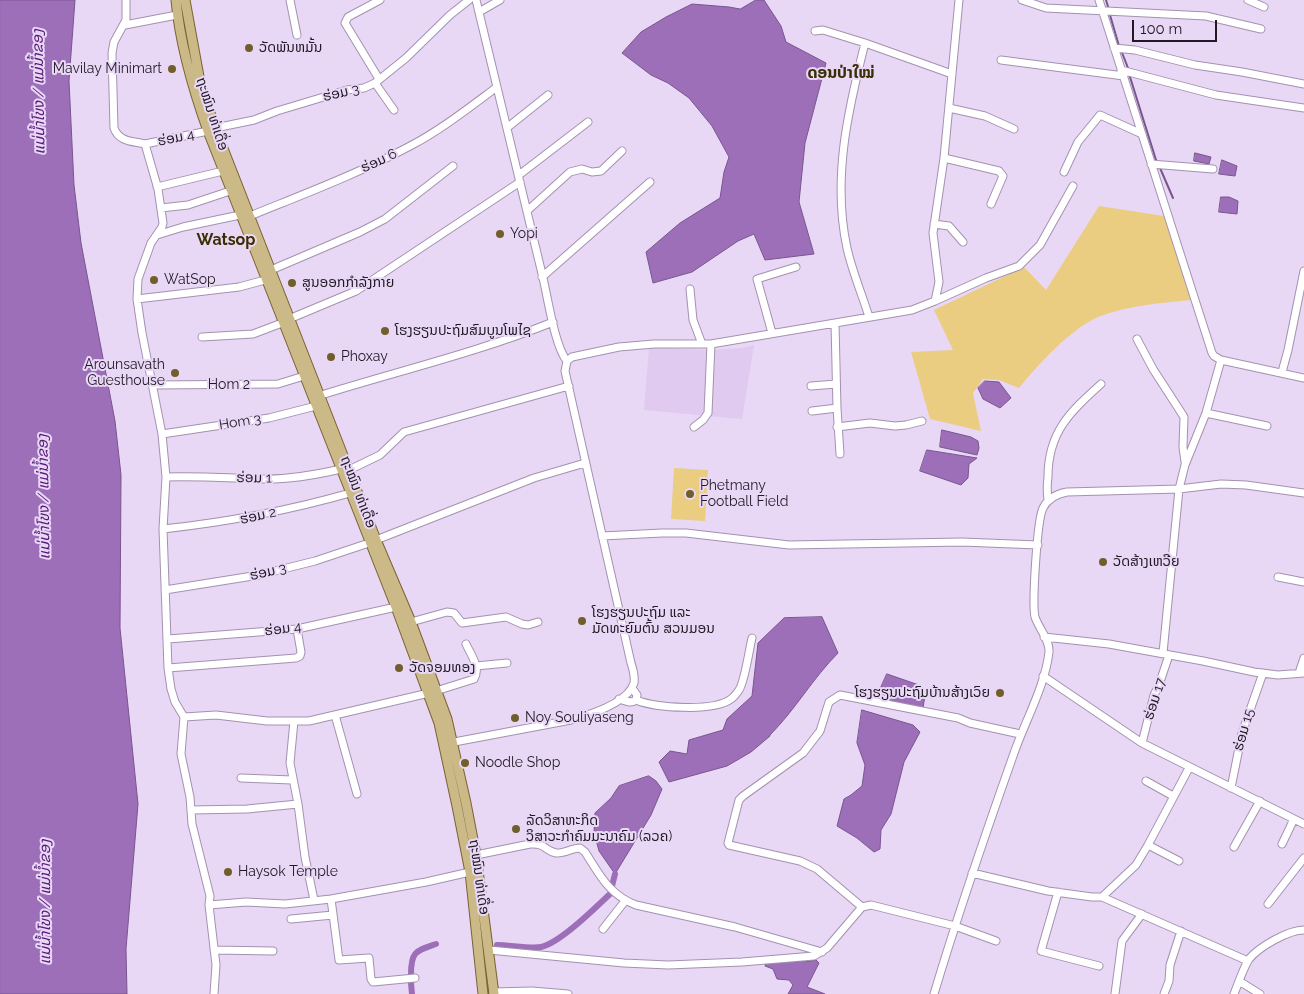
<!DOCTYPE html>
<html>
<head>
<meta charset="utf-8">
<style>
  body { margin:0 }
  #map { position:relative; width:1304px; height:994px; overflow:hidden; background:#e9d7f6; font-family:Raleway,sans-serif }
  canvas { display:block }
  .scale { position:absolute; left:1132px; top:20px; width:85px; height:22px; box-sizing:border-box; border:2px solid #211a25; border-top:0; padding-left:6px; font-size:15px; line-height:18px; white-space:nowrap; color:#211a25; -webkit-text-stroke:4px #e9d7f6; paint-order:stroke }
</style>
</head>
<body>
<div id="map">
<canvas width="1304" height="994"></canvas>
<div class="scale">100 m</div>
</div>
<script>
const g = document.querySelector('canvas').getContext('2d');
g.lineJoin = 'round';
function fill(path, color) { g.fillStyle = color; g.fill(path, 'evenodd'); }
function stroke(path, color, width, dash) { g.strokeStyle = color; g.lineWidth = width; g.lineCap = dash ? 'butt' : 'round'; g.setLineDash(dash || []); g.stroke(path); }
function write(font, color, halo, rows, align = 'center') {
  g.font = font + ' Raleway,"Noto Sans Lao","Noto Sans Thai",sans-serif'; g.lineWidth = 4; g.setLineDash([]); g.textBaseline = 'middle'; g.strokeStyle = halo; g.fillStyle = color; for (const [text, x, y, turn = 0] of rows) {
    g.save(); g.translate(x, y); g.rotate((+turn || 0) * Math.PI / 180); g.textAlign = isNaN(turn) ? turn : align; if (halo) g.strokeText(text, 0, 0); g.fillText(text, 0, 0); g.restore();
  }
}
fill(new Path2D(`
  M754,345L742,419L644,410L649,348L710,350L742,348Z`), '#e0caef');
fill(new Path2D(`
  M1099,206L1164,216L1192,300C1161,303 1128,305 1098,317C1068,331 1040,363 1019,388L999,380L983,379L973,393L981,431L930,419L911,352L953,350L934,310L1024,267L1046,290Z
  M674,468L708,470L705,521L671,519Z`), '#eacd80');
const water = new Path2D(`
  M0,0H75L69,81L74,185L81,243L115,421L121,475L120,628L138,804L126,949L127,994H0Z
  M756,0H764L781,26L786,42L826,63L805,143L799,202L814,254L765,260L754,234L738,241L692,272L653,283L646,252L680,223L720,198L724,172L729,157L712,126L689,98L668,83L651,75L622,53L641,32L666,17L692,4L729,7L740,9Z
  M1195,153L1211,157L1209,164L1194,161Z
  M1222,160L1237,166L1235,176L1219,174Z
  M1221,197H1229L1238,201L1237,214L1219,212Z
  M985,381L999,382L1011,398L1000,408L983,399L978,388Z
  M942,430L971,437L978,441L979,448L977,455L940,447Z
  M927,450L977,458L969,464L968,478L961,485L920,471Z
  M822,617L838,653C813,678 795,710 770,735V736L751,752L727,766L669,782L659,762L670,751L687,754L689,740L723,730L727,719L752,696L758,643L784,618Z
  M887,674L919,685L925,695L923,708L881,701L878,694Z
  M862,710L913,725L920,732L904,762L891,814L881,830L880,849L874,852L857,838L837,826L844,799L851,795L862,786L865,765L857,743Z
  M649,776L656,781L662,789L651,815L615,874L599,851L594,832L595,813L611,798L619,786Z
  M796,958L804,962L816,960L819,963L807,987L825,994H788L793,985L789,980L777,979L773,969L765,966L767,959Z`);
fill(water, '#9d6fb9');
stroke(water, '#78568d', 1);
stroke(new Path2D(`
  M1106,0L1109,10
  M1110,15L1119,46
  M1121,50L1128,68
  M1130,77L1156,160
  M1160,168L1173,198`), '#78568d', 2);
stroke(new Path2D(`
  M612,886L615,874
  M497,945C509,945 531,949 541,947C560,943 595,908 610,894
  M411,974C411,951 416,951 436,944
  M411,983L412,994`), '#9d6fb9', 6);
const minor = new Path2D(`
  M126,0V20L114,42L112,53L114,128C119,142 132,141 145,144L158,189L163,223L162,227L151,243L138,279L137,299L142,333L162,434L166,477L163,529L168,668L171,689L175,702L184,717L181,754L190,797L192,824L210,896L209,905L216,965L214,994
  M290,0L297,35
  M476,0C499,92 520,185 543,278C548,299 555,347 567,361
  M1022,0L1046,8L1206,16L1261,29
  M1099,0L1212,353L1214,356L1221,360L1206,413L1185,465L1179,489L1163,653
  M1248,0L1264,7
  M479,12L500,0
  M125,25L177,15
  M815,31L823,30L865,43L952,74
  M865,43C848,110 832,179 847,248C852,271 862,294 869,317
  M1114,48L1135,50L1195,65L1242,72L1304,84
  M1001,60L1124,76
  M1121,70L1216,95L1304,108
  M379,79L345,23L348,17L380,0
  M375,83L394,110
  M949,108L985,116L1014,129
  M508,127L548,95
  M215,128L254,120L277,111L347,90L364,88L375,83L406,58L450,15L469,0
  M145,144L208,131
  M944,158L999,171L1003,176L991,204
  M1151,164L1213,169
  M1064,172L1078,142L1100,115L1142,134
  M519,175L588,122
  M157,187L223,171
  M161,208L188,205L230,191
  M527,211L570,172L582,169L592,172L601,171L622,151
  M934,224L949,226L963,242
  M157,235L183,227L240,215L250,216C304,194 360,173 412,145C442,129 470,107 497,87
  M271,270L360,232L385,219L453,166
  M542,277L650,182
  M690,289L693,320L702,344
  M137,299L239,287L265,280
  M935,301L986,278L1019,266L1040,245L1073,186
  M289,319L356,291L520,182
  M835,323L837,408L840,454
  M772,333L757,279L796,267
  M202,337L253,334L282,323
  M1137,339L1153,369L1184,417L1183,447L1185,462
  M1221,360L1304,378
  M1282,372L1288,350L1304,271
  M153,385L278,384L304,376
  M811,386L836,384
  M315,397C394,372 476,353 553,322
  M812,411L837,408
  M1206,413L1267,426
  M694,427L703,420L708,413L711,344
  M837,427L870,423L895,426L906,425L922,421
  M162,434L269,418L316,406
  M349,470L380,455L404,432L569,386
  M166,477C197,476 228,478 260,479C286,480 315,475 341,469
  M1048,500C1047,492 1047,484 1048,477C1048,432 1070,412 1101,384
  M163,529C228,522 287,511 350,493
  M602,536L662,533H686L789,545L962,542L1038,545
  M376,540L534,478L585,463
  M1278,577L1304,582
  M165,590L259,575L315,561L369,543
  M411,622L447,612L454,613L462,623L506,617L522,624L528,625L538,622
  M1044,637L1109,644L1203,661L1254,672L1278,675L1304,673
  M168,639L297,629L396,607
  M476,666L507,663
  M168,668L296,658L300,656L301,652L297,629
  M1299,673L1304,658
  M1043,676L1142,743L1304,824
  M436,691L474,679C481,668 471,655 466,644
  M619,699C625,701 631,704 636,700L637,695L632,688
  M636,700C656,708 714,712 731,699C734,697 737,693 739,690C745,681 749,650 752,638
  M335,715L357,794
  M184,717L216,715L267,721H309L429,693
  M294,721L290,763L298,804L305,857L314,900
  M449,743L571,720C589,715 628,703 634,683C635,676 633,669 631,663L565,371L567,361L572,357L619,347L654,344H711L912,310L935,301L939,282L933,233L944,158L959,0
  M1142,743L1154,695L1159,685L1169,655
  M241,778L292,780
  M1146,781L1173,796
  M1231,788L1242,733L1263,673
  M191,810L247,809L298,804
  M1282,844L1294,819
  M1234,847L1260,801
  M476,855L530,844C546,843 545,851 556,853C564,854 572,848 580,848L585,852C600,875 609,895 636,905L735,927L822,952
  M1179,861L1148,845L1189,768
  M972,873L1048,891L1092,897H1102L1248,961
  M1058,892L1041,951L1099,966
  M1102,897L1136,865L1148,845
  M331,899L339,960L369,958L371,979L373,982L415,978
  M1268,904L1304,858
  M209,905L246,902L285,904L331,899L426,882L470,872
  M291,919L333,915
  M603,929L625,901
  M996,941L955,926L871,905L862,907L817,869L800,861L729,845L728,843L739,800L743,796L803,753L820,731L829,702L840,695L958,718L970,723L1020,734
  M214,950L273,951
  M489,950L624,963L668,965L742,962L814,956L827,948L862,907
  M493,992L532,991L568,994
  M934,994C958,914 985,835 1013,756C1024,723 1045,687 1049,652C1050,640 1039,629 1035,617C1032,604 1037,520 1043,508C1048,498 1056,494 1067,492L1179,489L1221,484L1246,485L1304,493
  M1115,994L1122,941L1142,914
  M1164,994L1169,981L1170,965L1181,931
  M1234,994L1239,981
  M1260,994L1239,981C1242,974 1245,965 1249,959C1259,947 1288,930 1304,930`);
const major = new Path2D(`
  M176,0C180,45 193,89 208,131L396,607L439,723L457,806L470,872L483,994
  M185,0L200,82L215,128L376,540L411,622L447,719L466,803L476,855L494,994`);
stroke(minor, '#a392af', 9);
stroke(major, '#796331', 11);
stroke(minor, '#fff', 7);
stroke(major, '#cbb987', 9);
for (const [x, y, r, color] of [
  [249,48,5,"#705e2c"],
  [172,69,5,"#705e2c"],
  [500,234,5,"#705e2c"],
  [154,280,5,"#705e2c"],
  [292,283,5,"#705e2c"],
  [385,331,5,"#705e2c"],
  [331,357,5,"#705e2c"],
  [175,373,5,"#705e2c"],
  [690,494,5,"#705e2c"],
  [1103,562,5,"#705e2c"],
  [582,621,5,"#705e2c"],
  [399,668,5,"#705e2c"],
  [1000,693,5,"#705e2c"],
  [515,718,5,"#705e2c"],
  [465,763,5,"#705e2c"],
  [516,829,5,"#705e2c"],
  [228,872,5,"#705e2c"]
]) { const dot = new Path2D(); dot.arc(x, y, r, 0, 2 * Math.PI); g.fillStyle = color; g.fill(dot); stroke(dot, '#e9d7f6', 2); }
write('14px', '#211a25', '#e9d7f6', [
  ["ວັດພັນຫມັ້ນ",259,48],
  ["Mavilay Minimart",162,69,"right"],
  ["Yopi",510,234],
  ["WatSop",164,280],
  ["ສູນອອກກຳລັງກາຍ",302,283],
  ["ໂຮງຮຽນປະຖົມສົມບູນໂພໄຊ",395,331],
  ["Phoxay",341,357],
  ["Arounsavath",165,365,"right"],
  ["Guesthouse",165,381,"right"],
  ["Phetmany",700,486],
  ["Football Field",700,502],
  ["ວັດສ້າງເຫວີຍ",1113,562],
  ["ໂຮງຮຽນປະຖົມ ແລະ",592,613],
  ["ມັດທະຍົມຕົ້ນ ສວນມອນ",592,629],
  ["ວັດຈອມທອງ",409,668],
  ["ໂຮງຮຽນປະຖົມບ້ານສ້າງເວົຍ",990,693,"right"],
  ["Noy Souliyaseng",525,718],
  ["Noodle Shop",475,763],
  ["ລັດວິສາຫະກິດ",526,821],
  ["ວິສາວະກຳຄົມມະນາຄົມ (ລວຄ)",526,837],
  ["Haysok Temple",238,872]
], 'left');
write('14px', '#211a25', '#e9d7f6', [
  ["ຮ່ອມ 3",341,93,-13],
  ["ຖະໝົນ ທ່າເດື່ອ",212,114,72],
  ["ຮ່ອມ 4",176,138,-11],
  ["ຮ່ອມ 6",379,161,-25],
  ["Hom 2",229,385],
  ["Hom 3",240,422,-9],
  ["ຮ່ອມ 1",254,478,1],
  ["ຖະໝົນ ທ່າເດື່ອ",358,492,69],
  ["ຮ່ອມ 2",258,516,-12],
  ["ຮ່ອມ 3",268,572,-13],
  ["ຮ່ອມ 4",283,629,-7],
  ["ຮ່ອມ 17",1155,699,-72],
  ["ຮ່ອມ 15",1244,730,-74],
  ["ຖະໝົນ ທ່າເດື່ອ",479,877,82]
]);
write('italic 15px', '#561975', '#e9d7f6', [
  ["แม่น้ำโขง / ແມ່ນ້ຳຂອງ",39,92,-91],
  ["แม่น้ำโขง / ແມ່ນ້ຳຂອງ",44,497,-91],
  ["แม่น้ำโขง / ແມ່ນ້ຳຂອງ",45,902,-90]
]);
write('bold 16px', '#3b2e03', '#e9d7f6', [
  ["ດອນປ່າໃໝ່",841,73],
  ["Watsop",226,240]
]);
</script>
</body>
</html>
